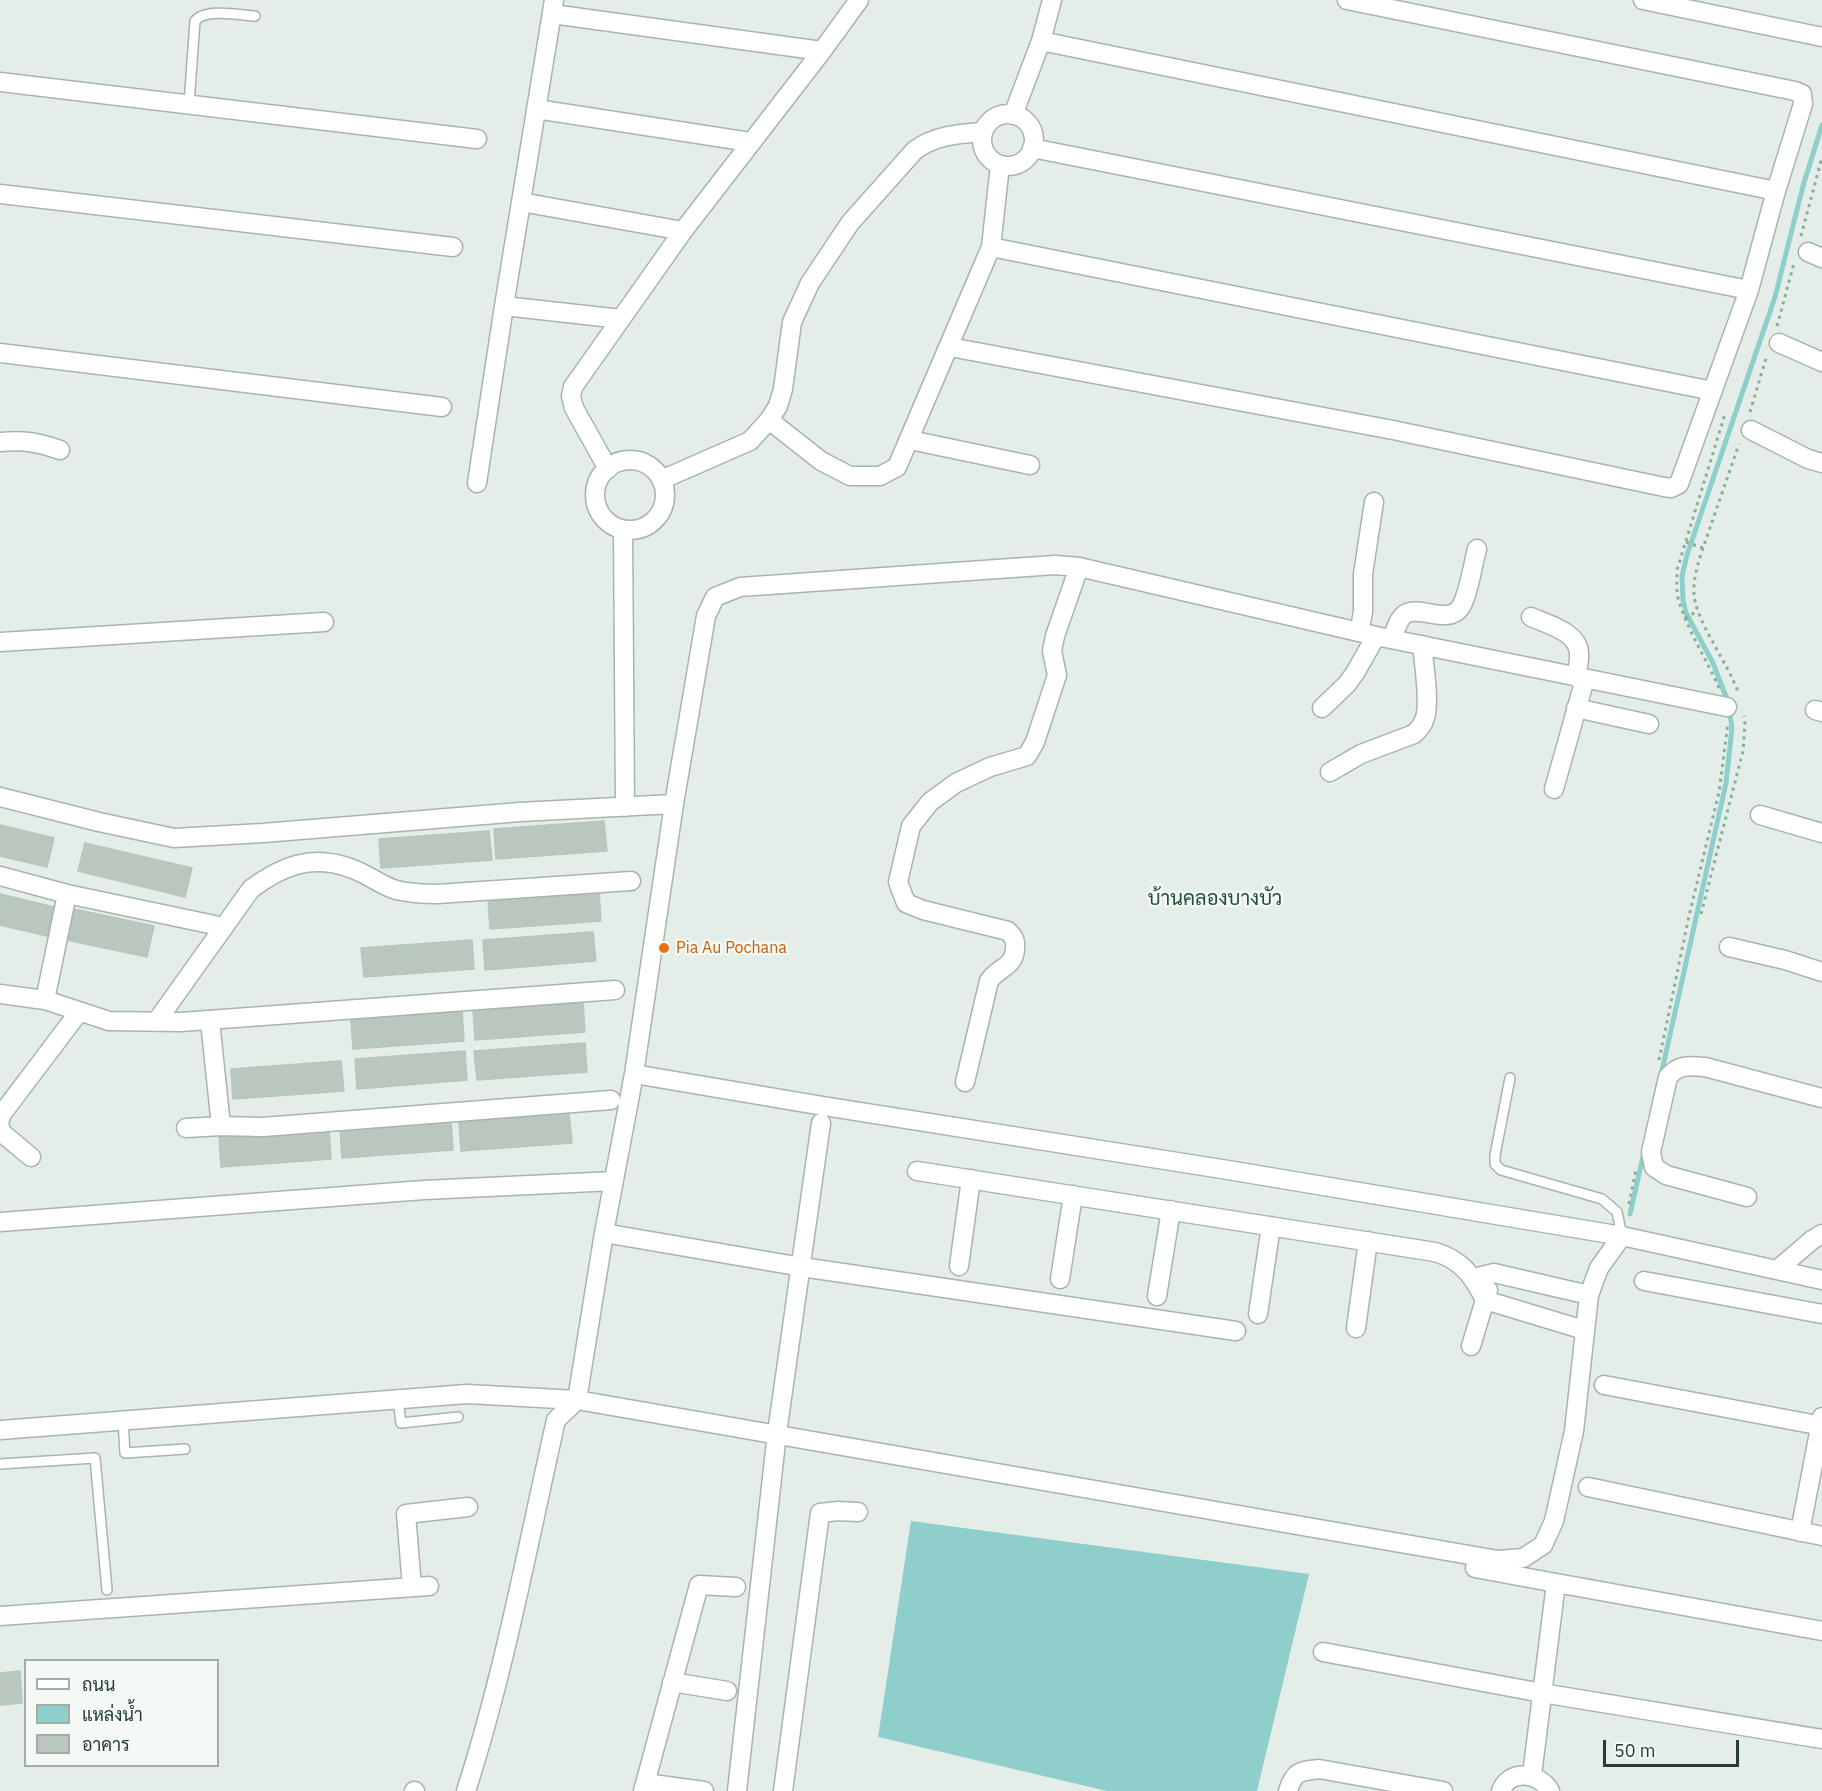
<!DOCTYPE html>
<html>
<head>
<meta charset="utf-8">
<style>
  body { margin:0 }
  #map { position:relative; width:1822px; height:1791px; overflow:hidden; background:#e4ede7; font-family:"IBM Plex Sans",Sarabun,sans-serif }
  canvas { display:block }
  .legend { position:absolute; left:24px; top:1659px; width:195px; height:108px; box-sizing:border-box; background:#f4f9f6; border:2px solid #a1aea7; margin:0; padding:8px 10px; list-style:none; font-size:18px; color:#243e31 }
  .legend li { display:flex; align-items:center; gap:12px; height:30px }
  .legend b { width:30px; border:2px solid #a1aea7 }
  .scale { position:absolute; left:1603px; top:1740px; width:136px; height:27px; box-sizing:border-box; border:3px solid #243e31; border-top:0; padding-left:8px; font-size:18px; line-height:21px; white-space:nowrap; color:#243e31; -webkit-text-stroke:4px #f4f9f6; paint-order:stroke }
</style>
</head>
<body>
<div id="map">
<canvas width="1822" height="1791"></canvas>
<ul class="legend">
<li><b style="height:8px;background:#fff"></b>ถนน</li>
<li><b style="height:16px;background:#8ecfcc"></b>แหล่งน้ำ</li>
<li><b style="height:16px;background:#b9c7bf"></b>อาคาร</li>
</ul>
<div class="scale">50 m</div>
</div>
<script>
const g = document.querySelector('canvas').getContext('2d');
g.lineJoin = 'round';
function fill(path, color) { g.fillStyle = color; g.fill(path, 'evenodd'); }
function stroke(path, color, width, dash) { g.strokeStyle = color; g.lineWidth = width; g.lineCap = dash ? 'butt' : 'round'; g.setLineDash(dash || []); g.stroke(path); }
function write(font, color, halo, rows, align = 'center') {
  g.font = font + ' "IBM Plex Sans",Sarabun,sans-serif'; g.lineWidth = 5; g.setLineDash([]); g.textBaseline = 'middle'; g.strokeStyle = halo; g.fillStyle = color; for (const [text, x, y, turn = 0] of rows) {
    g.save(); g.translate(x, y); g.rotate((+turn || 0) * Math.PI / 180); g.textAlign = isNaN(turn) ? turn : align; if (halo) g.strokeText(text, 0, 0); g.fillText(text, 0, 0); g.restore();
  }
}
fill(new Path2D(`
  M911,1521L1309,1574L1257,1791H1107L878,1737Z`), '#8ecfcc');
stroke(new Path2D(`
  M1661,1075L1726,783L1732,728L1728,702L1713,663L1686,613L1683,600L1682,576L1687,555L1775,297L1803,186L1822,125
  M1630,1214L1644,1152`), '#8ecfcc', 5);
const building = new Path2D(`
  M604,821L607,851L496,859L494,829Z
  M0,825L54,838L47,867L0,856Z
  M489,831L492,860L381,868L379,839Z
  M85,843L192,868L185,897L78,871Z
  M599,891L601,921L490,929L488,899Z
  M0,894L54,907L47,936L0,925Z
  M74,909L154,926L147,957L67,940Z
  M593,932L596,961L485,970L483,940Z
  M472,940L474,969L364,977L361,948Z
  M583,1002L585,1032L475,1040L473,1010Z
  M462,1011L464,1041L353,1049L351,1020Z
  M585,1043L587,1072L477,1080L474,1051Z
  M465,1051L467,1080L357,1089L355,1059Z
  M341,1061L344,1091L233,1099L231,1069Z
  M569,1113L572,1143L461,1151L459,1122Z
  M451,1121L453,1150L342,1158L340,1129Z
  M329,1129L331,1159L221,1167L219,1137Z
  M20,1671L22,1703L0,1705V1673Z`);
fill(building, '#b9c7bf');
stroke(building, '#b6c6bc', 1.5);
const lane = new Path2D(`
  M189,104L195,21C205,8 239,15 255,16
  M1510,1078L1495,1155V1164L1501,1170L1602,1199L1617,1212L1622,1236
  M398,1399L401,1423L458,1417
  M123,1421L125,1453L185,1449
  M0,1464L95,1458L107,1590`);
const street = new Path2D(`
  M1643,0L1822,37
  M552,14L822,51
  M1041,41L1776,191
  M0,82L477,139
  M536,109L750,142
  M982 140a26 26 0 1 1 52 0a26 26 0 1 1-52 0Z
  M1013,115L1041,41L1052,0
  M1032,148L1749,290
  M0,194L453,247
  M521,202L683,231
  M991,247L1713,391
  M1808,252L1822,258
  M504,306L621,319
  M1779,343L1822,362
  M950,347L1393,430L1664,487L1671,488L1679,484L1749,290L1776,191L1803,104L1802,94L1795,91L1347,0
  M0,353L442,407
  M769,420L821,461L850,476H880L897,467L991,247L1000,165
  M1751,430L1808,459L1822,463
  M910,440L1030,465
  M0,442C25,440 37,442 60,450
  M595 495a35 35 0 1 1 70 0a35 35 0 1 1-70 0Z
  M608,469L574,408L571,396L573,387L683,231L822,51L859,0
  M661,480L750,441L769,420L778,406L783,389L792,322L810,283L850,223L915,150C936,135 958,134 983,132
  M477,483L504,306L554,0
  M623,530L625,807
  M1531,617C1547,624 1578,632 1579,653C1580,660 1577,670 1576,677
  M1359,632L1363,612V574L1374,502
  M1392,639C1395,631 1398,619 1405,614C1420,605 1447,625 1460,608C1468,597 1473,564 1477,549
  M0,642L324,622
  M1322,708L1347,684L1355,673L1376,636
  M1576,708L1649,724
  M1815,710L1822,712
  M1330,772L1361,754L1414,734C1419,729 1423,725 1425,718C1430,700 1424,665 1422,645
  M1554,789L1585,679
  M0,797L99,822L174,838L263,833L520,812L674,804
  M1760,815L1822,833
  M0,876L67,894L224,927
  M1729,947L1785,960L1822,972
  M0,994L45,1000L109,1021L181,1022L615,990
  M45,1000L67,894
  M210,1021L221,1126L263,1127L611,1100
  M156,1022L251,889C282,866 311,854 350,868C366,873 380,885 396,890C410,893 424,894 437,894L631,881
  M634,1074L823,1106L1228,1170L1622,1236L1822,1280
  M965,1082L989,981C998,967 1014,968 1015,949C1016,941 1014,937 1008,931L923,910L906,903L898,882L911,826L930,802L956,783L990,767L1027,756L1035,742L1057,675L1052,651L1055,636L1079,567
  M0,1120L1,1115L79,1012
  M0,1127L2,1133L31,1157
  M186,1128L221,1126
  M917,1171L1435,1252C1462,1260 1473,1276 1485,1300L1584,1330
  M1747,1197L1666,1175L1654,1167L1651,1152L1668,1077C1679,1064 1689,1066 1705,1067L1822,1098
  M0,1222L424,1190L614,1181
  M604,1233L802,1267L1236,1331
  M959,1266L971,1179
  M1777,1270L1812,1240L1822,1234
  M1474,1278L1494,1273L1589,1295
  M1060,1279L1073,1195
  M1644,1281L1822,1314
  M1157,1296L1171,1210
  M1258,1314L1271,1226
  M1356,1328L1368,1241
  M1471,1346L1488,1290
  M1604,1385L1822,1426
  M0,1430L467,1394L577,1400L1498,1560L1523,1558L1543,1545L1554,1521L1574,1431L1589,1295L1599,1268L1622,1236
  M1588,1487L1822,1536
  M1800,1532L1822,1417
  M1475,1568L1556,1583
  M412,1587L406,1514L468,1507
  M0,1616L429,1586
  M1323,1652L1542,1693L1822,1739
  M672,1682L727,1691
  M1532,1775L1556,1583L1822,1631
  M645,1783L704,1791
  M414,1791H415
  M466,1791C505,1670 528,1544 556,1420L577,1400L604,1233L634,1074L674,804L706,616L715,597L740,587L1055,565L1079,567L1376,636L1727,707
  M643,1791L699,1585L736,1587
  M737,1791L777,1433L821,1123
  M783,1791L820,1513L838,1511L858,1512
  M1288,1791C1294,1771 1300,1771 1319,1769L1443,1791
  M1501,1791C1509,1769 1539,1772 1550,1791`);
stroke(lane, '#a7b5ad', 12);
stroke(street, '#a7b5ad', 21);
stroke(new Path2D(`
  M1801,236L1822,157
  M1777,326L1794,263
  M1750,412L1767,355
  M1686,542L1703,548L1739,444
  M1703,548C1698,563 1693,579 1694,594C1696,622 1728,663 1738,692
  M1685,618L1698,611
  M1719,688C1706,658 1687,630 1678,598C1676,589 1677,580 1677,570L1725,414
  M1701,914L1743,751L1745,724L1744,716
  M1659,1060L1689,916L1719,792L1728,723
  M1629,1204L1636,1169`), '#85af99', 3, [3, 4.5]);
stroke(lane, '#fff', 9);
stroke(street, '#fff', 18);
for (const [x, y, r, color] of [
  [664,948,6,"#e8710a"]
]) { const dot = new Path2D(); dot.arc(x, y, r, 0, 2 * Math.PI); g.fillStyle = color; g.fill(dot); stroke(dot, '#f4f9f6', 2); }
write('16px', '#c56008', '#f4f9f6', [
  ["Pia Au Pochana",676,948]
], 'left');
write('20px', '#204f3a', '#f4f9f6', [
  ["บ้านคลองบางบัว",1215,899]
]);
</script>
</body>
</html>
